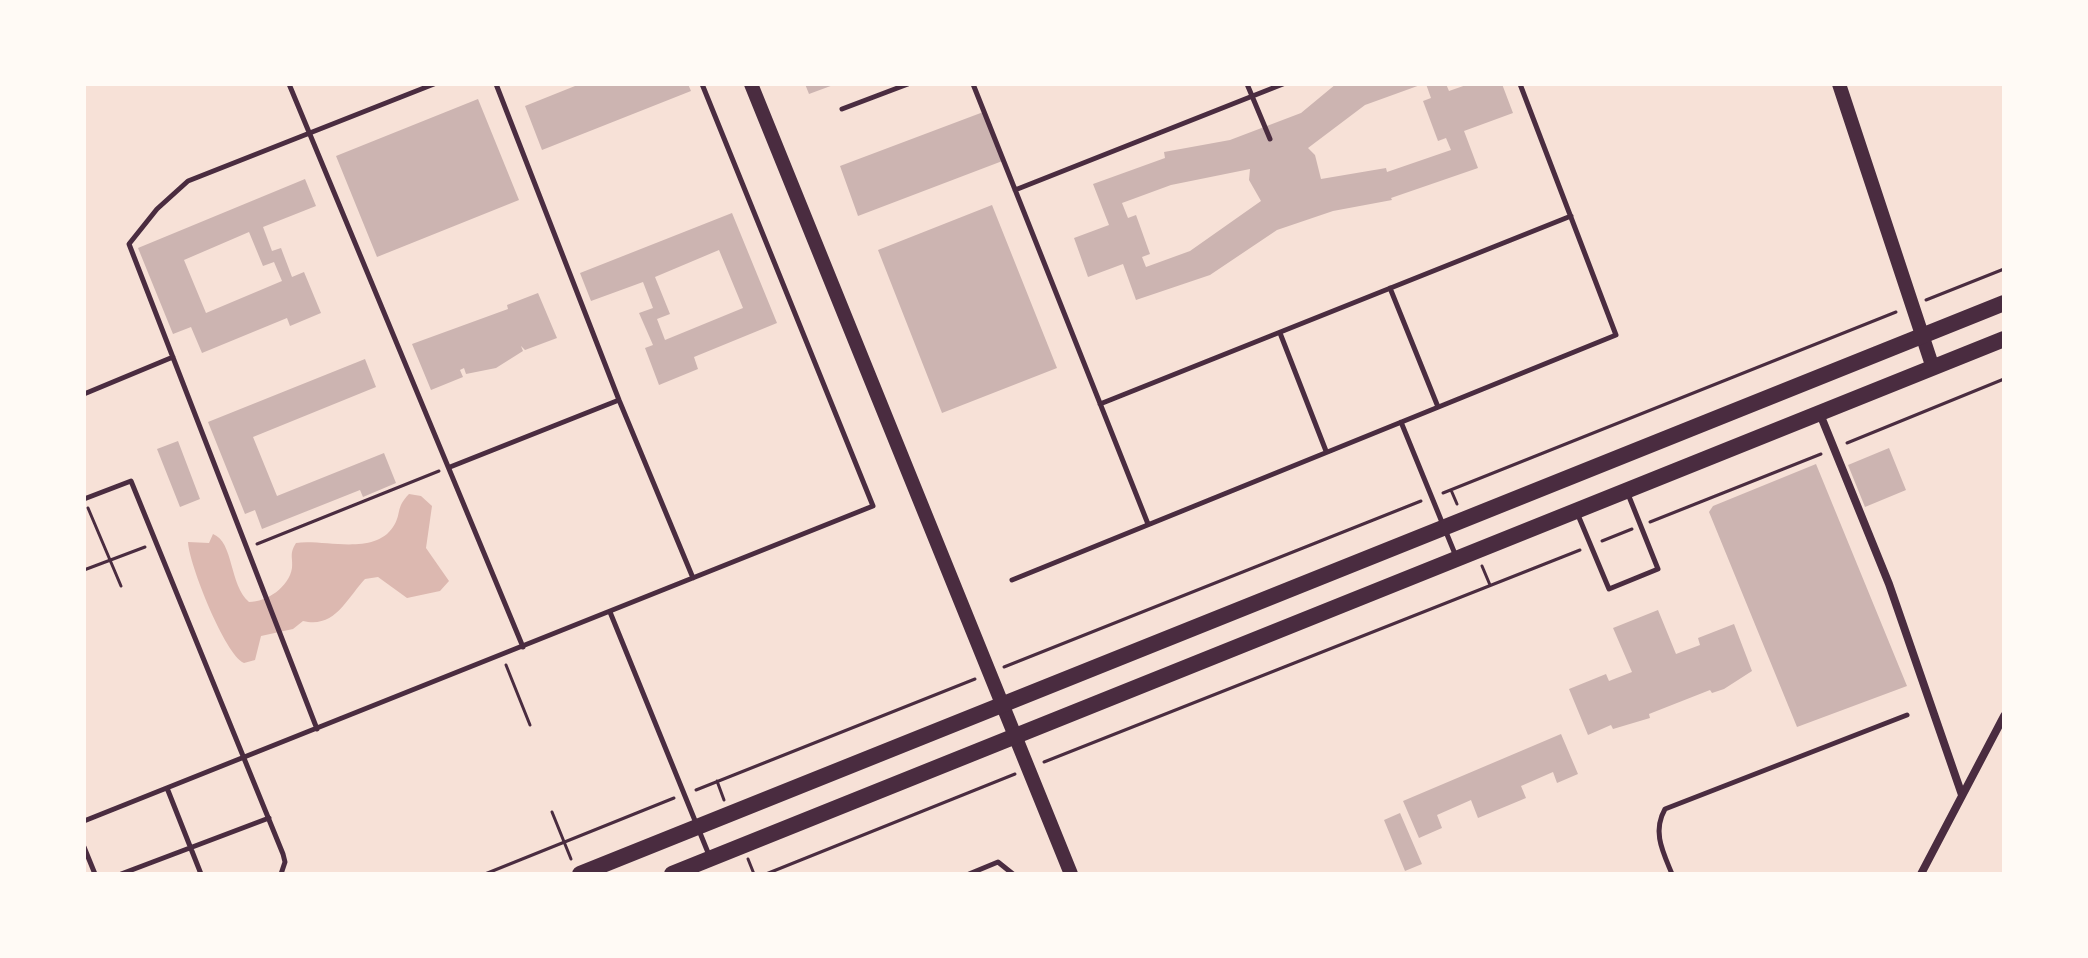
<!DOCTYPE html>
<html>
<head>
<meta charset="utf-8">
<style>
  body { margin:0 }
  #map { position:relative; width:2088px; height:958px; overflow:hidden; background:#f7e1d7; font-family:Cabin,sans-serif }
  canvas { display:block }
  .frame { position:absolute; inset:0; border:86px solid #fffaf5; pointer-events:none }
</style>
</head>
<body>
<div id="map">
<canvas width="2088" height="958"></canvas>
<div class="frame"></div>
</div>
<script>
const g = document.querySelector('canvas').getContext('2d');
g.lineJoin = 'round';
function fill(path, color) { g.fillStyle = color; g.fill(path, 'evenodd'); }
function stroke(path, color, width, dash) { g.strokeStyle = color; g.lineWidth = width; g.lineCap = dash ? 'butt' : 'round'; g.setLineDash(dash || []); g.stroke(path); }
fill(new Path2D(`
  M409,494L421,496L432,506L426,548L449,581L440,591L407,598L378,577L365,579C347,598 335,629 303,621L293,629L261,636L255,660L244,663C225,655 189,564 188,542L209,543L213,534C234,542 229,585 249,602C267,602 289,587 292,568C293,557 289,554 296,543C324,539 374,556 393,527C402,514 395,508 409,494Z`), '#dcb8b0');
fill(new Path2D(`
  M580,84H688L691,91L542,150L525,106Z
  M805,84H836L809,94Z
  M1336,84H1423L1365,105L1308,148L1315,155L1321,179L1386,168L1387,172L1451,150L1446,138L1438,141L1423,101L1431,98L1426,84H1446L1449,91L1469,84H1502L1513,113L1464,131L1478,168L1391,198L1392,200L1333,211L1277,230L1210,275L1136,300L1123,264L1088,277L1074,238L1109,225L1093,184L1165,158L1164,152L1230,140L1301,113ZM1250,169L1249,180L1261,201L1190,251L1146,267L1142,257L1150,254L1136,215L1128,218L1122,203L1171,185Z
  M478,99L519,200L377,257L336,156Z
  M986,111L1005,160L858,216L840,166Z
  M305,179L316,206L263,227L272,251L281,248L292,277L304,272L321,313L290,326L287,318L202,353L191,327L173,334L138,248ZM249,232L263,266L274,262L282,281L206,313L184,260Z
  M992,205L1057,368L942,413L878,250Z
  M732,213L777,323L694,357L698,369L659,385L645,348L653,345L639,313L653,308L643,282L591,301L580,273ZM719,250L743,308L665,340L657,319L670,314L655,277Z
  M538,293L557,338L525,350L521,346L523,351L496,368L466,374L464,368L460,370L463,377L431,390L412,344L508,309L507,305Z
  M365,359L376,387L253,437L277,496L384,453L396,483L363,497L360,490L262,529L255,510L245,514L208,422Z
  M178,441L200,499L180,507L157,449Z
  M1889,448L1906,490L1865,507L1848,465Z
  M1816,464L1907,686L1797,727L1709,512L1713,506Z
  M1658,610L1676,654L1700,645L1698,638L1734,624L1752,671L1724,689L1712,693L1710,690L1649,714L1650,718L1613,729L1611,725L1588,735L1569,689L1606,674L1609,681L1632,672L1613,628Z
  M1561,734L1578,774L1557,783L1553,772L1521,786L1526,798L1478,818L1471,800L1437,815L1442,828L1419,838L1403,801Z
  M1400,813L1422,864L1405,871L1384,820Z`), '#ccb4b1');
stroke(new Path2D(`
  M1926,300L2004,269
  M1847,443L2004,379
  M1451,490L1457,504
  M1443,493L1896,312
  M88,508L121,586
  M1650,522L1821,454
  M1602,541L1632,529
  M257,544L439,471
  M1482,566L1490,585
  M84,570L145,547
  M506,665L530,725
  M1004,667L1421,501
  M1044,762L1580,550
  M717,781L724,800
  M696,790L975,679
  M552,812L571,859
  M748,859L754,874
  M485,874L674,798
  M766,874L1015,774`), '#4a2c40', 3);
stroke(new Path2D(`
  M289,84L523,647
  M496,84L619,400L693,578
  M973,84L1148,524
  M1247,84L1270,139
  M842,109L908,84
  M1015,190L1283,84
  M1390,288L1438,407
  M1280,333L1326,451
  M84,394L173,357
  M1100,404L1571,216
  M1401,422L1455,554
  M450,467L619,400
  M84,499L131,481L283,854L285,862L281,874
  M1578,515L1609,589L1658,569L1628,494
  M1012,580L1616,335L1520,84
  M610,612L709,855
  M317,729L129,244L157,209L188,181L434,84
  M167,788L201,874
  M84,821L873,506L702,84
  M84,847L95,874
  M121,874L269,818
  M969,874L998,862L1013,874
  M1672,874C1663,852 1652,832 1665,809L1907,715`), '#4a2c40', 5);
stroke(new Path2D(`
  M1820,414L1889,584L1962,795
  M1921,874L2004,716`), '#4a2c40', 8);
stroke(new Path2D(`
  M751,84L1071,874
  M1839,84L1933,368`), '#4a2c40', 14);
stroke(new Path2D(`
  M580,874L2004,303
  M672,874L2004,339`), '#4a2c40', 16);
</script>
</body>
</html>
